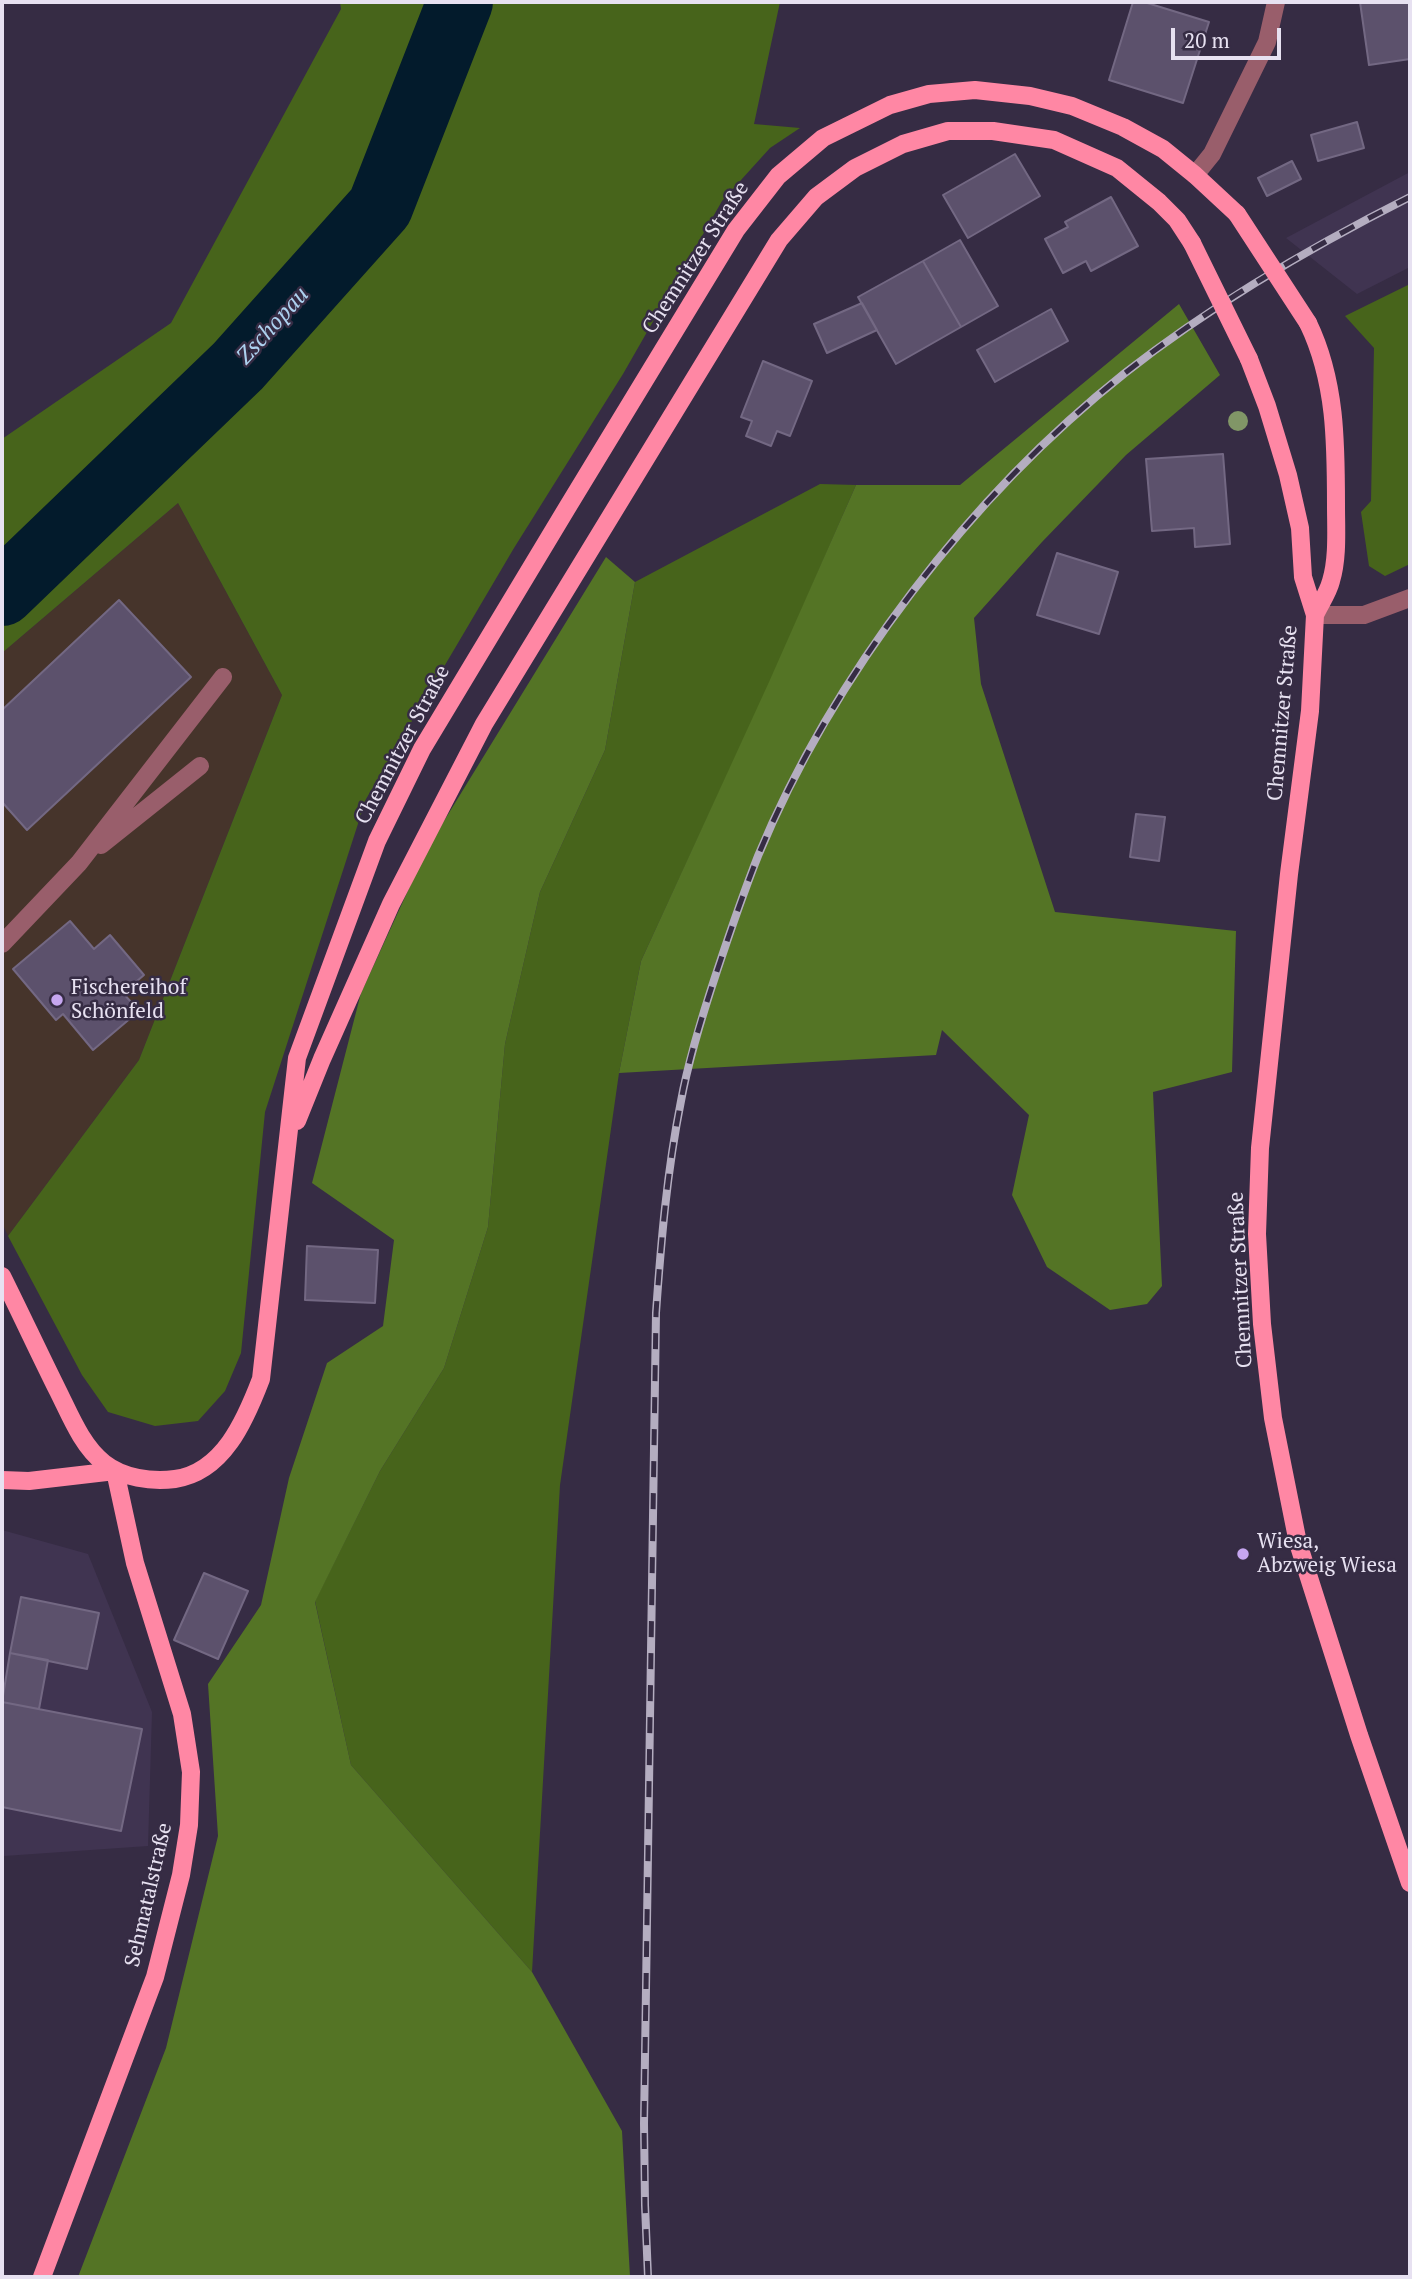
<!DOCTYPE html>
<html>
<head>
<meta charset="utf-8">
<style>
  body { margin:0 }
  #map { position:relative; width:1412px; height:2279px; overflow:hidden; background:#362c44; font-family:"PT Serif",serif }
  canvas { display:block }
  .frame { position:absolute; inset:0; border:4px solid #e7e1f1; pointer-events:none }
  .scale { position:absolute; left:1171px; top:28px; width:110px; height:32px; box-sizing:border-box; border:4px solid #e7e1f1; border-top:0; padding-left:9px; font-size:21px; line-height:24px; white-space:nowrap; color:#e7e1f1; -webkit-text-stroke:5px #362c44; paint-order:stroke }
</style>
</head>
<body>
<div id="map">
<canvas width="1412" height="2279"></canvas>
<div class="frame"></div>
<div class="scale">20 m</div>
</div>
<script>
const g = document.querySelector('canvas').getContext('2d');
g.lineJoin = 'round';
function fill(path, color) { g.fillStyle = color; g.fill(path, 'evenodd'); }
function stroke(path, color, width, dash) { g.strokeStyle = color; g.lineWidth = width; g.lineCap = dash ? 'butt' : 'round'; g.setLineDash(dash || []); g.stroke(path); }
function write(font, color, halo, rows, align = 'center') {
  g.font = font + ' "PT Serif",serif'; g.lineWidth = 5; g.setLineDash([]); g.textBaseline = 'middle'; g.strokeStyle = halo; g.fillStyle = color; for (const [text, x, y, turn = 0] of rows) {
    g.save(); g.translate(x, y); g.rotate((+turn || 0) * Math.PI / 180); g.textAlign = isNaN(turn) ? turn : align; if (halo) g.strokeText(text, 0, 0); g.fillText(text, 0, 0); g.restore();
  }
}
fill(new Path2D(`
  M178,503L282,695L139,1060L8,1236L2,1223V653Z`), '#46342b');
fill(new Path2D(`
  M1410,172V267L1357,294L1286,238Z
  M2,1530L88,1554L152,1712L148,1846L4,1856L2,1863Z`), '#403451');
fill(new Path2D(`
  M340,2H780L754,124L800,128L770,148L722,201L623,374L514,548L366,799L265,1112L241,1353L225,1391L198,1421L155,1426L108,1412L82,1375L8,1236L139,1060L282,695L178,503L2,653V439L171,323L341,9Z
  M1410,284V564L1385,576L1369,566L1361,512L1371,501L1374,348L1345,316Z
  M820,484L856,485L770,682L641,961L619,1073L560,1485L532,1972L351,1765L315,1601L380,1471L444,1368L488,1227L505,1044L540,892L605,750L635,582Z`), '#47641b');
fill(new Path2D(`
  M1179,304L1220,375L1126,455L1042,542L974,618L981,684L1055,912L1236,931L1232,1072L1153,1092L1162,1286L1147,1304L1110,1310L1047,1267L1012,1195L1029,1115L942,1030L936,1055L619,1073L641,961L769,682L856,485H960Z
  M606,557L635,582L605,750L540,892L505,1044L488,1227L444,1368L380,1471L315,1602L351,1765L532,1972L622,2131L630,2277H78L166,2048L218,1836L208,1684L261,1605L289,1478L327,1363L383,1326L394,1240L312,1183L361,993L428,847Z`), '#547425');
stroke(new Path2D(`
  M2,593L238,366L380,207L460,2`), '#031b2c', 66);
const building = new Path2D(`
  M1133,2H1144L1209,22L1183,103L1109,80Z
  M1360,2H1410V59L1369,65Z
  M1357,122L1364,148L1318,161L1311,135Z
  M1015,154L1040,196L968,238L943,195Z
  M1292,161L1301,179L1267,196L1258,178Z
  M1111,197L1138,246L1091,271L1086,261L1063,273L1045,239L1068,227L1065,222Z
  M960,240L998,306L961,327L923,261Z
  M923,261L961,327L896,364L858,297Z
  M862,303L877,330L827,353L814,324Z
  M1051,309L1068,341L995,382L977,350Z
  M763,361L812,381L790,436L777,431L771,446L746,436L752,421L741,417Z
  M1223,454L1230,544L1195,547L1194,528L1152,531L1146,459Z
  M1057,553L1118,572L1099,634L1037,615Z
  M119,600L191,677L27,830L2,802V710Z
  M1136,814L1165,817L1159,861L1130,857Z
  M70,921L94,949L110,935L144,975L123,993L139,1011L93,1050L63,1014L56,1020L13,969Z
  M307,1246L378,1250L375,1303L305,1300Z
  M204,1573L248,1591L218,1659L174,1640Z
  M21,1597L99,1613L87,1669L10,1653Z
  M10,1653L48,1660L39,1709L2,1702Z
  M2,1702L142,1729L121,1831L2,1807Z`);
fill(building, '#5c516c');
stroke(building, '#736883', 2);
stroke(new Path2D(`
  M1195,175L1212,154L1267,42L1276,2
  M1315,615H1364L1410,598
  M101,845L200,766
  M2,944L79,863L223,677`), '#995e6b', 18);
stroke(new Path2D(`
  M1308,323C1336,381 1336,443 1336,506C1336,530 1338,558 1331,581C1328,593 1320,604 1315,615
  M1249,359L1267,406L1288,475L1300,528L1303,577L1315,615L1310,711L1289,874L1260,1148L1257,1234L1262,1324L1273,1418L1298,1543L1359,1735L1410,1883
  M297,1121L322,1059L391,904L484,724L779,240L816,197L855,168L903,144L948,131H993L1054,140L1117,168L1159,202L1177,220L1192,243
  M2,1276C21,1314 39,1353 58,1391C70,1415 82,1446 104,1463C123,1478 151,1482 175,1479C223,1472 245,1421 261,1379L297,1058L377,841L422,749L567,508L736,230L778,176L823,138L890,105L929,94L975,90L1030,96L1072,106L1123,127L1163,149L1195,175L1237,214
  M2,1480L29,1481L115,1471
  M42,2277L155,1977L181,1875L189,1825L191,1772L182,1714L135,1563L115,1471`), '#ff87a4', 18);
const rail = new Path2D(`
  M648,2277L645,2205L644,2123L656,1313C661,1242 667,1171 681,1101C689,1057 703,1013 717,971C730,932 743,894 758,856C833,675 971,495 1125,373C1213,304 1311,247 1410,197`);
stroke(rail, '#b4adc0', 8);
stroke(rail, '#362c44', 5, [16]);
stroke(new Path2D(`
  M1237,214L1308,323
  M1192,243L1249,359`), '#ff87a4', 18);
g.fillStyle = '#819667';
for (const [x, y] of [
  [1238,421]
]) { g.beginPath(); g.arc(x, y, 10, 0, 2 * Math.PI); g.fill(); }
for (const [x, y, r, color] of [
  [57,1000,7,"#c6a6f0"],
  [1243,1554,7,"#c6a6f0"]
]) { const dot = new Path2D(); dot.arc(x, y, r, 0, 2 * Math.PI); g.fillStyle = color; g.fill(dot); stroke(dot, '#362c44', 2.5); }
write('21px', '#e7e1f1', '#362c44', [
  ["Chemnitzer Straße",696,258,-57],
  ["Chemnitzer Straße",1283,713,-85],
  ["Chemnitzer Straße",403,745,-62],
  ["Chemnitzer Straße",1241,1280,-93],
  ["Sehmatalstraße",149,1895,-77]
]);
write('21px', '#e7e1f1', '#362c44', [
  ["Fischereihof",71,988],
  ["Schönfeld",71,1012],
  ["Wiesa,",1257,1542],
  ["Abzweig Wiesa",1257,1566]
], 'left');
write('italic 23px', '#add1ef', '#362c44', [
  ["Zschopau",273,326,-48]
]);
</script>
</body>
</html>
